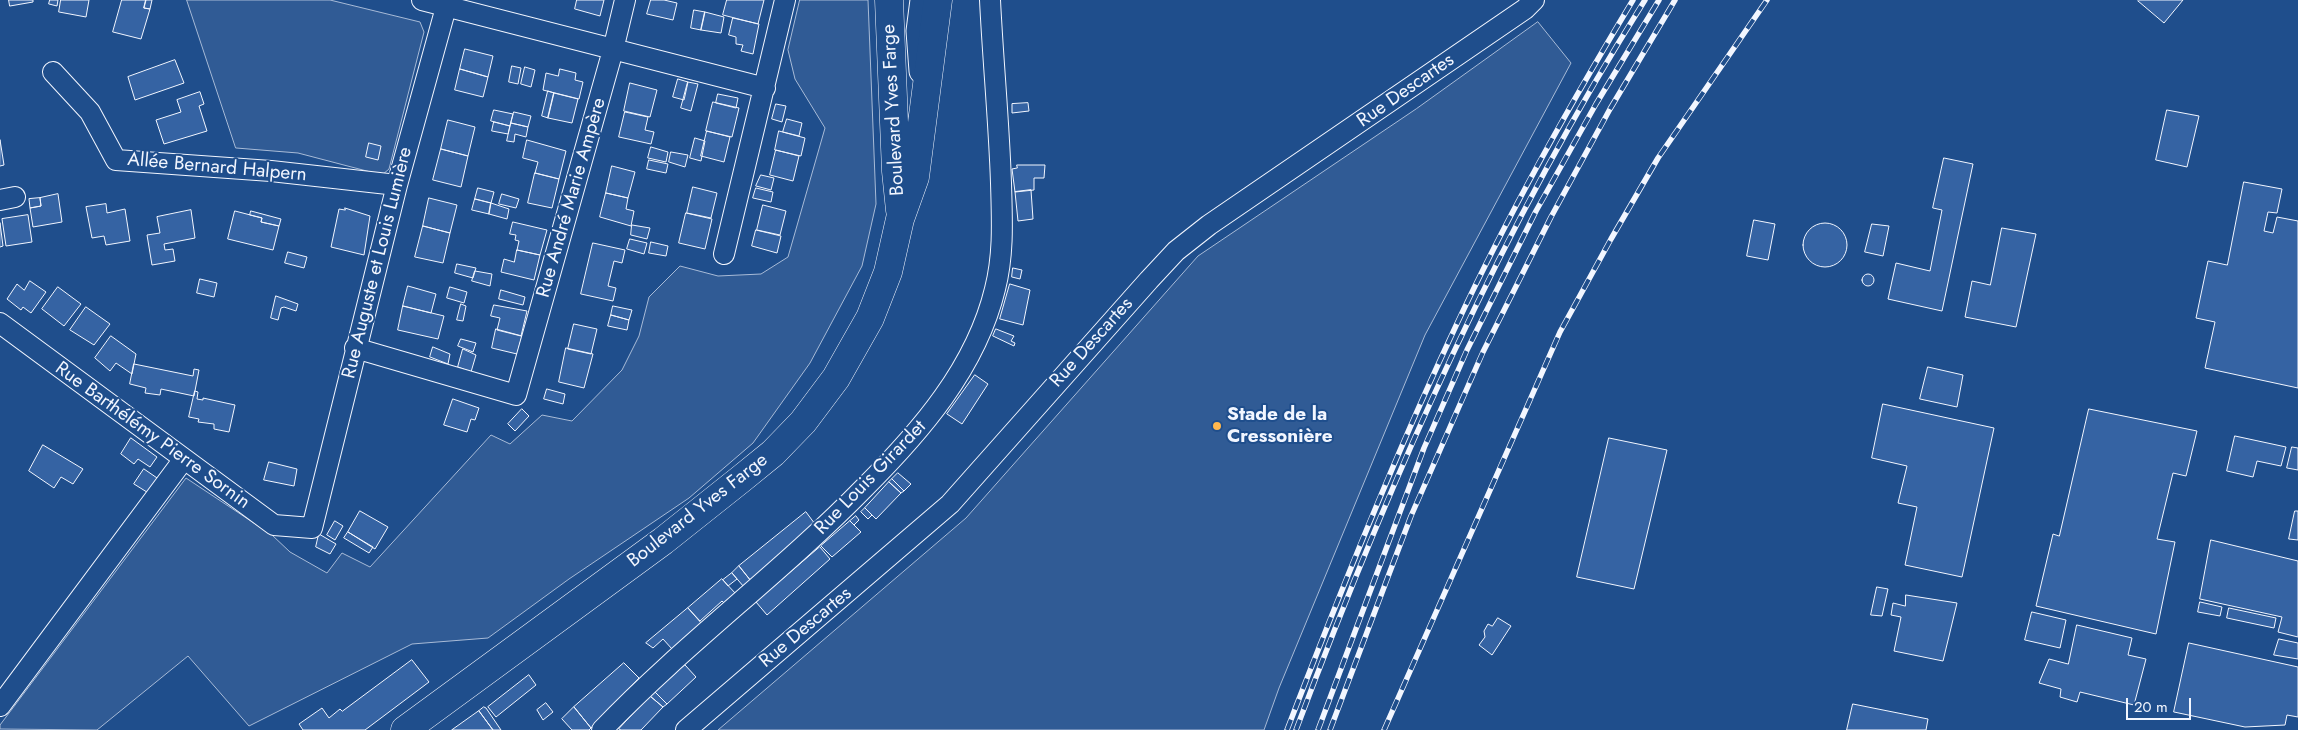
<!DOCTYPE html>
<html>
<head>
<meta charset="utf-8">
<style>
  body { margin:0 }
  #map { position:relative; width:2298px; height:730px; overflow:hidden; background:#1f4e8c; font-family:Jost,sans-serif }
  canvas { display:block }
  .scale { position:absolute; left:2126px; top:698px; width:65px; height:22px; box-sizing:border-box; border:2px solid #f2f6ff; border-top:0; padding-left:6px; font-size:15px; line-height:18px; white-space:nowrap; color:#f2f6ff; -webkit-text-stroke:4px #1f4e8c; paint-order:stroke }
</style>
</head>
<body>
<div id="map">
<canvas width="2298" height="730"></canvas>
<div class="scale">20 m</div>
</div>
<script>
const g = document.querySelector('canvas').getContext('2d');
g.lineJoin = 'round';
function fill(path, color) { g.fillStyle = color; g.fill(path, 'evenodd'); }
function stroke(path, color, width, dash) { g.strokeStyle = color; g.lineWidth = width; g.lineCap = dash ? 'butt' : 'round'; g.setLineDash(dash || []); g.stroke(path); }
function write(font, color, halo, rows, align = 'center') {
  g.font = font + ' Jost,sans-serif'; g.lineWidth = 4; g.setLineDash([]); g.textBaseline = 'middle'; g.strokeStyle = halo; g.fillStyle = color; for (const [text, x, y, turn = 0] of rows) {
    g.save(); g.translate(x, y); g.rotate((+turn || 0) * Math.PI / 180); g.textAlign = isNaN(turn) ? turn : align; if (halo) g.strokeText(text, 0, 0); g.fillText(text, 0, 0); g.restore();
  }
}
const built = new Path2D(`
  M187,0H330L420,22L424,32L389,169L382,175L298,153L236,148Z
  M800,0H868L876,204L862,266L810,363L753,443L689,498L569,579L488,638L412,644L249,726L188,656L97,730L0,729V725L186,478L272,535L290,552L327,573L342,553L370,567L491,435L510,444L542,415L572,421L622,370L639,336L649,297L680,266L718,276L761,274L788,257L825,128L795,79L788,50Z
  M1538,22L1571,63L1425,335L1279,688L1264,730H718L966,518L1198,256L1416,109Z`);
fill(built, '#305b95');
stroke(built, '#a8bbd7', 1);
const building = new Path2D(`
  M9,0H33V2L10,6Z
  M50,0H58L57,6L49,4Z
  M61,0H89L86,17L59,12Z
  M122,0H146L144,8L150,9L141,39L113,32Z
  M146,0H152L150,9L144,8Z
  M577,0H604L600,16L575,9Z
  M651,0H664L677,3L673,20L647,14Z
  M727,0H764L758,24L723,15Z
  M2139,0H2183L2164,23L2138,1Z
  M694,10L705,12L701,30L691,28Z
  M705,12L724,17L721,33L701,30Z
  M733,18L759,24L753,54L741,51L743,45L736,44V37L729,35Z
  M465,49L493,56L488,77L460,69Z
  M175,60L184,83L135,100L128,77Z
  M512,66L521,68L518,84L509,82Z
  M525,67L535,70L531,87L521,84Z
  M460,69L488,77L483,97L455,90Z
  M560,69L576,73L575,80L583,82L579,99L543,90L546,73L558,76Z
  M678,79L688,82L684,100L673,97Z
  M688,82L698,84L691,111L681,108Z
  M630,83L657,90L650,117L624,111Z
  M548,91L554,93L548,118L542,116Z
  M200,92L204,104L199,106L207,131L164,144L156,120L181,112L177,100Z
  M554,93L578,99L572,123L548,118Z
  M718,94L738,98L736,108L716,103Z
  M713,102L739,108L732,137L706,131Z
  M1028,103L1029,111L1012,113V104Z
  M776,104L786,106L782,122L772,119Z
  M494,110L513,114L510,126L491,121Z
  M2167,110L2199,116L2187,167L2156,160Z
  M514,112L531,116L528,127L511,123Z
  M625,112L648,117L645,130L654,132L651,144L619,137Z
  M787,119L802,123L799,136L783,132Z
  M448,120L475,127L468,156L441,149Z
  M494,122L510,126L508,134L492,131Z
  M511,123L528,127L526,137L515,134L514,142L507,141Z
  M707,131L730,137L724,162L701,156Z
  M779,131L805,138L801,156L775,150Z
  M695,138L705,141L701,161L690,158Z
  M0,140L4,165L0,166Z
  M527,140L566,151L559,179L535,173L538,162L523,158Z
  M369,143L381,146L378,160L366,157Z
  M651,147L668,152L666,162L648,158Z
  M441,149L468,156L461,187L433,180Z
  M776,150L799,156L793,181L770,175Z
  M671,152L688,155L685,167L669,162Z
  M1944,158L1973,164L1942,311L1888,299L1896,263L1930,271L1942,210L1933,208Z
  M649,160L668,164L666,173L647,169Z
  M1017,165H1045L1044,178H1034V190L1015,192L1012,169L1017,168Z
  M612,166L635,172L628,198L606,193Z
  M535,173L559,179L552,208L528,203Z
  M761,175L774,178L771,190L756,186Z
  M2244,182L2282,189L2277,213L2268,212L2264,231L2273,233L2277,217L2298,221V388L2205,368L2215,322L2196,318L2208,261L2227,265Z
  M693,187L717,193L711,218L687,213Z
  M478,188L494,192L491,203L475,199Z
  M756,188L773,192L771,202L753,198Z
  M1031,190L1033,219L1018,221L1015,192Z
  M606,193L628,198L626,209L634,211L631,226L600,217Z
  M58,194L62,222L33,227L30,208L41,206L40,198Z
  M502,194L519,199L516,208L499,204Z
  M40,198L41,206L30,208L29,199Z
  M429,198L457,205L450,233L423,226Z
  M475,199L491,203L489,214L472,210Z
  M491,203L509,209L507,219L489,214Z
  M106,204L107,213L125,209L130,241L106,245L104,236L92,238L86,207Z
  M763,205L786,211L780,235L757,230Z
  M345,208L370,216L364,255L331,247L339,209L345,210Z
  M191,210L195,238L164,244L165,250L173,249L175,261L152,265L147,235L160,233L157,217Z
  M235,211L262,218L261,222L279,226L273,250L228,239Z
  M251,211L281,219L279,226L261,222L262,218L250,215Z
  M686,213L712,219L705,249L679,243Z
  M28,215L32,242L6,246L2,219Z
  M1754,220L1775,224L1768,260L1747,256Z
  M513,222L547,230L540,255L517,250L519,241L515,240L516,235L510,234Z
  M1803 245a22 22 0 1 1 44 0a22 22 0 1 1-44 0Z
  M0,223L3,246L0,247Z
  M1872,224L1889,226L1883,256L1865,252Z
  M632,225L650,228L647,239L631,235Z
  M423,226L450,233L443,263L415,257Z
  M2002,228L2036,234L2016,327L1965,317L1972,281L1990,285Z
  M756,230L781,236L777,253L752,246Z
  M630,239L647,243L644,254L627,249Z
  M651,242L668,246L666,256L649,253Z
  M593,243L625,250L622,263L614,261L608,286L616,288L613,301L581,294Z
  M517,250L540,255L534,280L501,272L504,259L514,262Z
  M288,252L307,257L304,268L285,263Z
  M457,264L476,268L473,278L455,273Z
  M1013,268L1022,270L1020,279L1012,277Z
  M475,271L492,274L490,286L472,281Z
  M1862 280a6 6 0 1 1 12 0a6 6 0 1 1-12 0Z
  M200,279L217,283L214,297L197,293Z
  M30,281L46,292L31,313L23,307L21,310L7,299L17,284L24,290Z
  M1010,284L1030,290L1023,325L1000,319Z
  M408,286L436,294L431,313L403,306Z
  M58,287L81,304L64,326L42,309Z
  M450,287L467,292L464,303L447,298Z
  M501,290L525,297L523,305L499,299Z
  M276,296L298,304L296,311L284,307L281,308L278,320L271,318Z
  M461,304L466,306L463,321L457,320Z
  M494,305L527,311L521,336L497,330L500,318L491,316Z
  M403,306L444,316L438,339L398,330Z
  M613,306L632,310L629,320L611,315Z
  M86,307L110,324L94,345L70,330Z
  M611,315L629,320L627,330L608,326Z
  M574,324L597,329L591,354L568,349Z
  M496,329L522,336L517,354L492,348Z
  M996,329L1014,336L1011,341L1015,343L1014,346L993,336Z
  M111,336L136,354L132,374L116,363L110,371L95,358Z
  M461,339L476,343L473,352L458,346Z
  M433,347L450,354L448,364L430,357Z
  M566,348L593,354L584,388L559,382Z
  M463,349L476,355L471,372L458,367Z
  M134,364L193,376L194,369L199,370L194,396L161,389L160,395L145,393L146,388L130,384Z
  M1928,367L1963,375L1957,407L1920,399Z
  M975,375L988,384L962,424L947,414Z
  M547,389L565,394L563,404L544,399Z
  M195,391L198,392L197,399L203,400V398L235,405L229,432L214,429V424L198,422L199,419L189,417Z
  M453,399L479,408L475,420L471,419L467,432L444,425Z
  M1883,404L1994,428L1962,577L1905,565L1917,507L1898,503L1907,466L1872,458Z
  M522,409L529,416L515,431L508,424Z
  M2089,409L2197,431L2186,476L2173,473L2157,539L2175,542L2156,634L2036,606L2053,534L2059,536Z
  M2235,436L2286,447L2281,466L2257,461L2253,477L2227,471Z
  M131,438L157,457L150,467L138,459L134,464L121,454Z
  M1609,438L1667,450L1634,589L1577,577Z
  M43,445L83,469L73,484L61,477L54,488L29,471Z
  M2292,447L2298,448V470L2287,468Z
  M269,462L297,469L294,486L264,480Z
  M144,469L160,480L150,494L134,484Z
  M898,473L911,484L904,491L892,479Z
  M892,479L904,491L901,493L889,482Z
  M889,482L901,493L876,519L865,508Z
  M865,508L872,515L868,519L861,512Z
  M360,511L388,527L375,549L348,532Z
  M2295,511H2298V540L2289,539Z
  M806,512L815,524L751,581L739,566Z
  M856,516L859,520L854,525L850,521Z
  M335,521L343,526L335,540L327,535Z
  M850,521L861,532L832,557L821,546Z
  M348,532L373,547L369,553L344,538Z
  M319,534L336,544L330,554L316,547Z
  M2211,540L2298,561V637L2278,632L2282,617L2200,599Z
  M820,547L830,559L767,615L756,602Z
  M739,566L751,581L744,587L732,573Z
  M732,573L737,579L728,586L723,580Z
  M722,579L736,594L725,604L722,601L700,621L688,608Z
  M1877,587L1888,589L1882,616L1871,615Z
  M1906,595L1957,603L1943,661L1894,651L1901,617L1891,615L1893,603L1905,606Z
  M2200,602L2222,607L2220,616L2198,612Z
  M688,608L702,624L672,649L663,639L653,648L646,643Z
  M2229,608L2276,618L2274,628L2227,618Z
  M2032,612L2066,620L2060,648L2025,640Z
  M1498,618L1511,626L1492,655L1479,645L1485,637L1484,631L1488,624L1492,626Z
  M2077,625L2132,638L2128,655L2146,659L2134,705L2080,692L2077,702L2060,697L2061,689L2039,683L2049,659L2068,664Z
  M2279,639L2298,643V659L2274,655Z
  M2189,643L2298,667V717L2287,715L2285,725L2245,727L2174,712Z
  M412,660L429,682L365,730H303L299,724L322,708L329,718L340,709L342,711Z
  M624,663L639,678L591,728L574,707Z
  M685,665L696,677L667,704L655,692Z
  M529,675L536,685L496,717L488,707Z
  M655,692L667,704L663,707L650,696Z
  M650,696L663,707L641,730H621L619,729Z
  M546,703L553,712L543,720L537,710Z
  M1853,704L1928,719L1926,730H1847Z
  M484,707L486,708L501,730H493L479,711Z
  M574,707L591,728L589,730H572L562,719Z
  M479,711L493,730H452Z`);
fill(building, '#3563a3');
stroke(building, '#f2f6ff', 1);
const minor = new Path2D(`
  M422,0L765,88
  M53,72L90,112L116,160L271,171L397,185
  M0,200L15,197
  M724,254L785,0
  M0,323L274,525L312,528L397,185L448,0
  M355,348L516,395L613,50L625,0
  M0,706L184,459
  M602,730C684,644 781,573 864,488C920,432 976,368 995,289C1004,254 1002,219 1001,183C999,122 993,61 990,0
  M686,730L950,504L1149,280L1176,251L1209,225L1525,9L1534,0`);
const tertiary = new Path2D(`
  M922,71L919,31L923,0`);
const primary = new Path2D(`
  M889,0L896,171L900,210
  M405,730L663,541L741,479L773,453L803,422L836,378L870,318L888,272L900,219L915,177L938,0`);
stroke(minor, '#f2f6ff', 22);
stroke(tertiary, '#f2f6ff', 27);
stroke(primary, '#f2f6ff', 29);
stroke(minor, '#1f4e8c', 20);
stroke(tertiary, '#1f4e8c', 25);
stroke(primary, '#1f4e8c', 28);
const rail = new Path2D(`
  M1287,730C1337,600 1389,470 1448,343C1502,225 1566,111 1633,0
  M1296,730C1391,477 1501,228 1645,0
  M1318,730L1424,448L1467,350L1536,211L1596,104L1659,0
  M1330,730L1411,516L1483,352L1551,217L1610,109L1675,0
  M1384,730L1560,332L1611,239L1658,158L1767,0`);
stroke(rail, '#f2f6ff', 5.5);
stroke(rail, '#1f4e8c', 4, [11]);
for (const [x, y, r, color] of [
  [1217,426,5,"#ffb74d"]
]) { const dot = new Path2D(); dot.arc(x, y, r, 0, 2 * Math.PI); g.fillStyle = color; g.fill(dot); stroke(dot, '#1f4e8c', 2); }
write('19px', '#f2f6ff', '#1f4e8c', [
  ["Rue Descartes",1406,91,-35],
  ["Boulevard Yves Farge",894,110,-93],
  ["Allée Bernard Halpern",217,168,5],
  ["Rue André Marie Ampère",572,198,-74],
  ["Rue Auguste et Louis Lumière",378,263,-76],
  ["Rue Descartes",1092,343,-48],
  ["Rue Barthélémy Pierre Sornin",152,436,36],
  ["Rue Louis Girardet",871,478,-46],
  ["Boulevard Yves Farge",698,511,-38],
  ["Rue Descartes",806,628,-40]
]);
write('bold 19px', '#f2f6ff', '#1f4e8c', [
  ["Stade de la",1227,415],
  ["Cressonière",1227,437]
], 'left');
</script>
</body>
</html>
